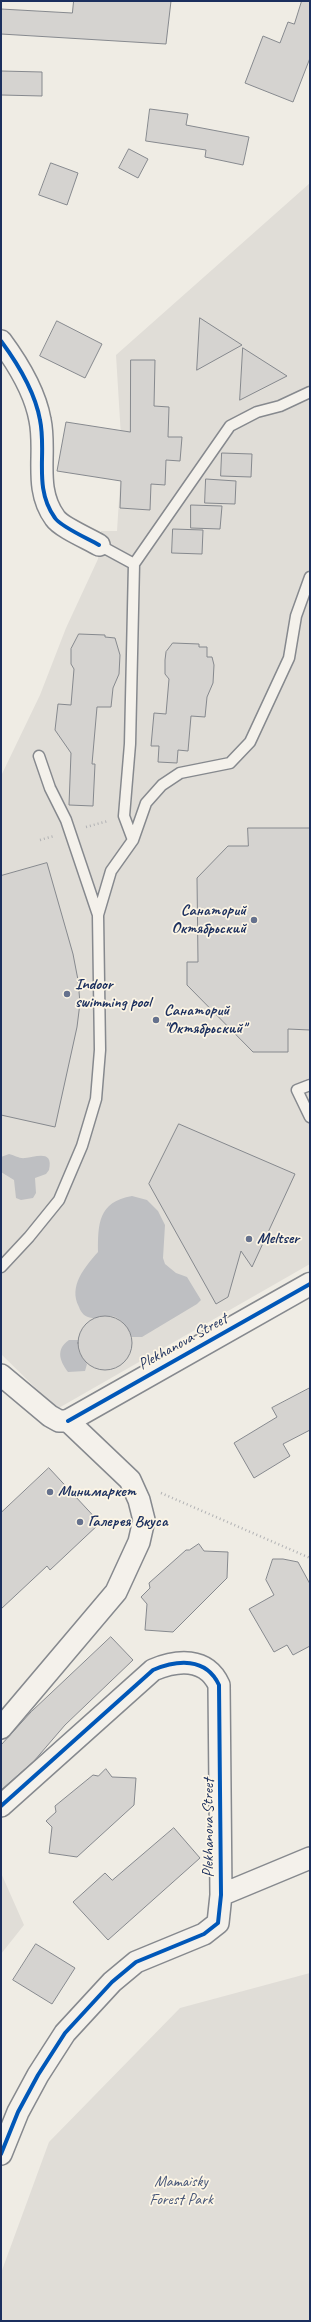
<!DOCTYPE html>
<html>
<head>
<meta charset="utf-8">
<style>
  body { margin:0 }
  #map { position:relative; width:311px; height:2322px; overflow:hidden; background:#efece4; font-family:Caveat,sans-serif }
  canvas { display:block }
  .frame { position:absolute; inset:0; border:2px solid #1b2f5e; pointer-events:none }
</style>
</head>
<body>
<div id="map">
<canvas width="311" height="2322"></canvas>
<div class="frame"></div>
</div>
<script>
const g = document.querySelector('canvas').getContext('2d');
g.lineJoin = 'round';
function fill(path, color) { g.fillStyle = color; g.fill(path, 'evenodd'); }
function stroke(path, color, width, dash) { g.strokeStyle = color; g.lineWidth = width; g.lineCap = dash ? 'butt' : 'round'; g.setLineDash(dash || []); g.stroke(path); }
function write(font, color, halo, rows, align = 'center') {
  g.font = font + ' Caveat,sans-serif'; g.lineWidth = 3.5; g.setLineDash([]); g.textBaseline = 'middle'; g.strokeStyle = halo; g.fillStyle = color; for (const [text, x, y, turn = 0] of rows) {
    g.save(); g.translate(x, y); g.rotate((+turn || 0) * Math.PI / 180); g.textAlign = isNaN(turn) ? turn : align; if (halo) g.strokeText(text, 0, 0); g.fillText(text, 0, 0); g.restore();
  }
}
fill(new Path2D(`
  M310,183V1264L57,1409L1,1354V776L40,695L66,628L98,559L101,531H117L122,453L116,355Z
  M1,1873L24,1925L1,1954Z
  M310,1973V2321H1V2273L49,2142L180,2008Z`), '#e0ddd7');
fill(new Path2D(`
  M9,1154C14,1155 20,1159 25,1158C35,1157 54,1149 49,1170L46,1174L35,1178L36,1193L33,1198L21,1200L16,1198L14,1180L1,1172V1157Z
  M132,1196L147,1200L158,1211L165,1225L163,1258L165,1264L176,1273L187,1277L201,1300L197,1304L142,1337H132C128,1327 120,1315 108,1316C103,1317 97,1319 92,1318C85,1317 81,1313 79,1307C68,1286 85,1267 98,1252C98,1224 98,1202 132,1196Z
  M69,1340H78L79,1352L87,1364L85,1371L68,1372C59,1360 56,1349 69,1340Z`), '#bebfc2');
const building = new Path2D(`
  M74,1H171L166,44L1,34V9L72,13Z
  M302,1H310V58L293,102L245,83L263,36L280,43L288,22L294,24Z
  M1,71L42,72V96L1,95Z
  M150,109L188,114L186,125L249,137L243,165L205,157L206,150L146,141Z
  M129,149L148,159L138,178L119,168Z
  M51,163L78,173L67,205L39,195Z
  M200,318L242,345L197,370Z
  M57,321L102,344L85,378L40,356Z
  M243,348L287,376L240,400Z
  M131,360H155L154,406L169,407L168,437H182L180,461L166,460L165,485L151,484L150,510L120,508L121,481L57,471L66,422L130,432Z
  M222,453L252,454L251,477L221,476Z
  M206,479L236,481L235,504L205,503Z
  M191,505L222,506L220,529L191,528Z
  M173,529L203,530L202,554L172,553Z
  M79,634L105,635V637L115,638L120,655L119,674L113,688L111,707H97L92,764H95L93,806L69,805L71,753L55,730L58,704L71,705L74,669L71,664V649Z
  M173,643L199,644V647H207V657H212L214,665L213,683L207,697L205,717L191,716L188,751L178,750L177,763L158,762L159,746H151L154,713L166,714L169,679L165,674V660L166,652Z
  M248,828H310V1030L288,1029V1052H253L187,985V962H198L197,878L228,846H248Z
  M47,863L73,954L78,980L80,1003L77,1027L55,1127L1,1115V876Z
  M179,1124L295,1174L252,1267L241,1251L228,1297L216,1304L149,1184Z
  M78 1343a27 27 0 1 1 54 0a27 27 0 1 1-54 0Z
  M310,1388V1430L283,1444L290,1456L254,1478L234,1443L277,1417L272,1408Z
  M49,1468L100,1523L50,1570L47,1566L1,1609V1513Z
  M199,1544L204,1551L228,1552L227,1578L173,1632L145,1630L147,1604L141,1597L150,1588L149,1583L186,1550H189Z
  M273,1559H283L298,1562L310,1584V1646L293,1655L287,1645L274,1652L249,1609L274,1595L266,1580Z
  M111,1637L133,1660L65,1725L34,1761L1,1790V1745L31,1712Z
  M106,1769L112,1777L136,1778L134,1805L77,1857L49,1853L52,1827L46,1821L56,1812L55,1806L93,1775L98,1776Z
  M174,1828L200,1858L108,1940L73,1902L105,1873L112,1880Z
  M36,1944L75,1968L52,2004L13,1980Z`);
fill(building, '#d5d3d0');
stroke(building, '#86898e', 1);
const service = new Path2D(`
  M99,545L134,564
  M133,840L124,816L130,744L134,564L230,426L257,412L280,406L310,392
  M98,915L111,871L133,840L146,803L162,785L180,773L230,763L250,742L289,658L296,616L310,577
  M310,1085L297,1090L310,1117
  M1,1267L29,1237L59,1200L82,1146L96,1099L100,1050L98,915L66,820L50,788L39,756`);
const minor = new Path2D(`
  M1,341C18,364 35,392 40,420C47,453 33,488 55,518C61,527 89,539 99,545
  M1,1375L50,1416L59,1421H68L130,1480L139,1500L144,1520L139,1542L116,1592L1,1728
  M1,1806L153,1670C177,1660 206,1657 219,1685L221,1895L218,1923L204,1934L136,1962L112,1982L65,2033L38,2075L18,2112L1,2154
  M221,1895L310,1858`);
const tertiary = new Path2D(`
  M68,1421L310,1284`);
stroke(service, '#86898e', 13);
stroke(minor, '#86898e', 24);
stroke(tertiary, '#86898e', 25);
stroke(new Path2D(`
  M86,827L108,821
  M40,840L54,836
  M161,1493L310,1558`), '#b1b2b4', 2.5, [1, 3]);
stroke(service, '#f4f1eb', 10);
stroke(minor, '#f4f1eb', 21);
stroke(tertiary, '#f4f1eb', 22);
stroke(new Path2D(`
  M1,341C18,364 35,392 40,420C47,453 33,488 55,518C61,527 89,539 99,545
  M68,1421L310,1284
  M1,1806L153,1670C177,1660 206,1657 219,1685L221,1895L218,1923L204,1934L136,1962L112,1982L65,2033L38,2075L18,2112L1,2154`), '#0057b8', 4);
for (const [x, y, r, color] of [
  [254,920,4,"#65718d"],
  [67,994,4,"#65718d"],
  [156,1020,4,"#65718d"],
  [249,1239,4,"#65718d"],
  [50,1492,4,"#65718d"],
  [80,1522,4,"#65718d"]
]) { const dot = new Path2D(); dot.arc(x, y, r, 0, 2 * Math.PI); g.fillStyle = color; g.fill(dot); stroke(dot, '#fcf5e5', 1.5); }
write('bold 16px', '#1b2f5e', '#fcf5e5', [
  ["Санаторий",246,911,"right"],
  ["Октябрьский",246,929,"right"],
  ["Indoor",75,985],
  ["swimming pool",75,1003],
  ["Санаторий",164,1011],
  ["\"Октябрьский\"",164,1029],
  ["Meltser",257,1239],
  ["Минимаркет",58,1492],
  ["Галерея Вкуса",88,1522]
], 'left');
write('16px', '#1b2f5e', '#fcf5e5', [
  ["Plekhanova Street",183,1342,-29],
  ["Plekhanova Street",209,1828,-90]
]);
write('16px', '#49587a', '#fcf5e5', [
  ["Mamaisky",181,2182],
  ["Forest Park",181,2200]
]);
</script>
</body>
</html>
